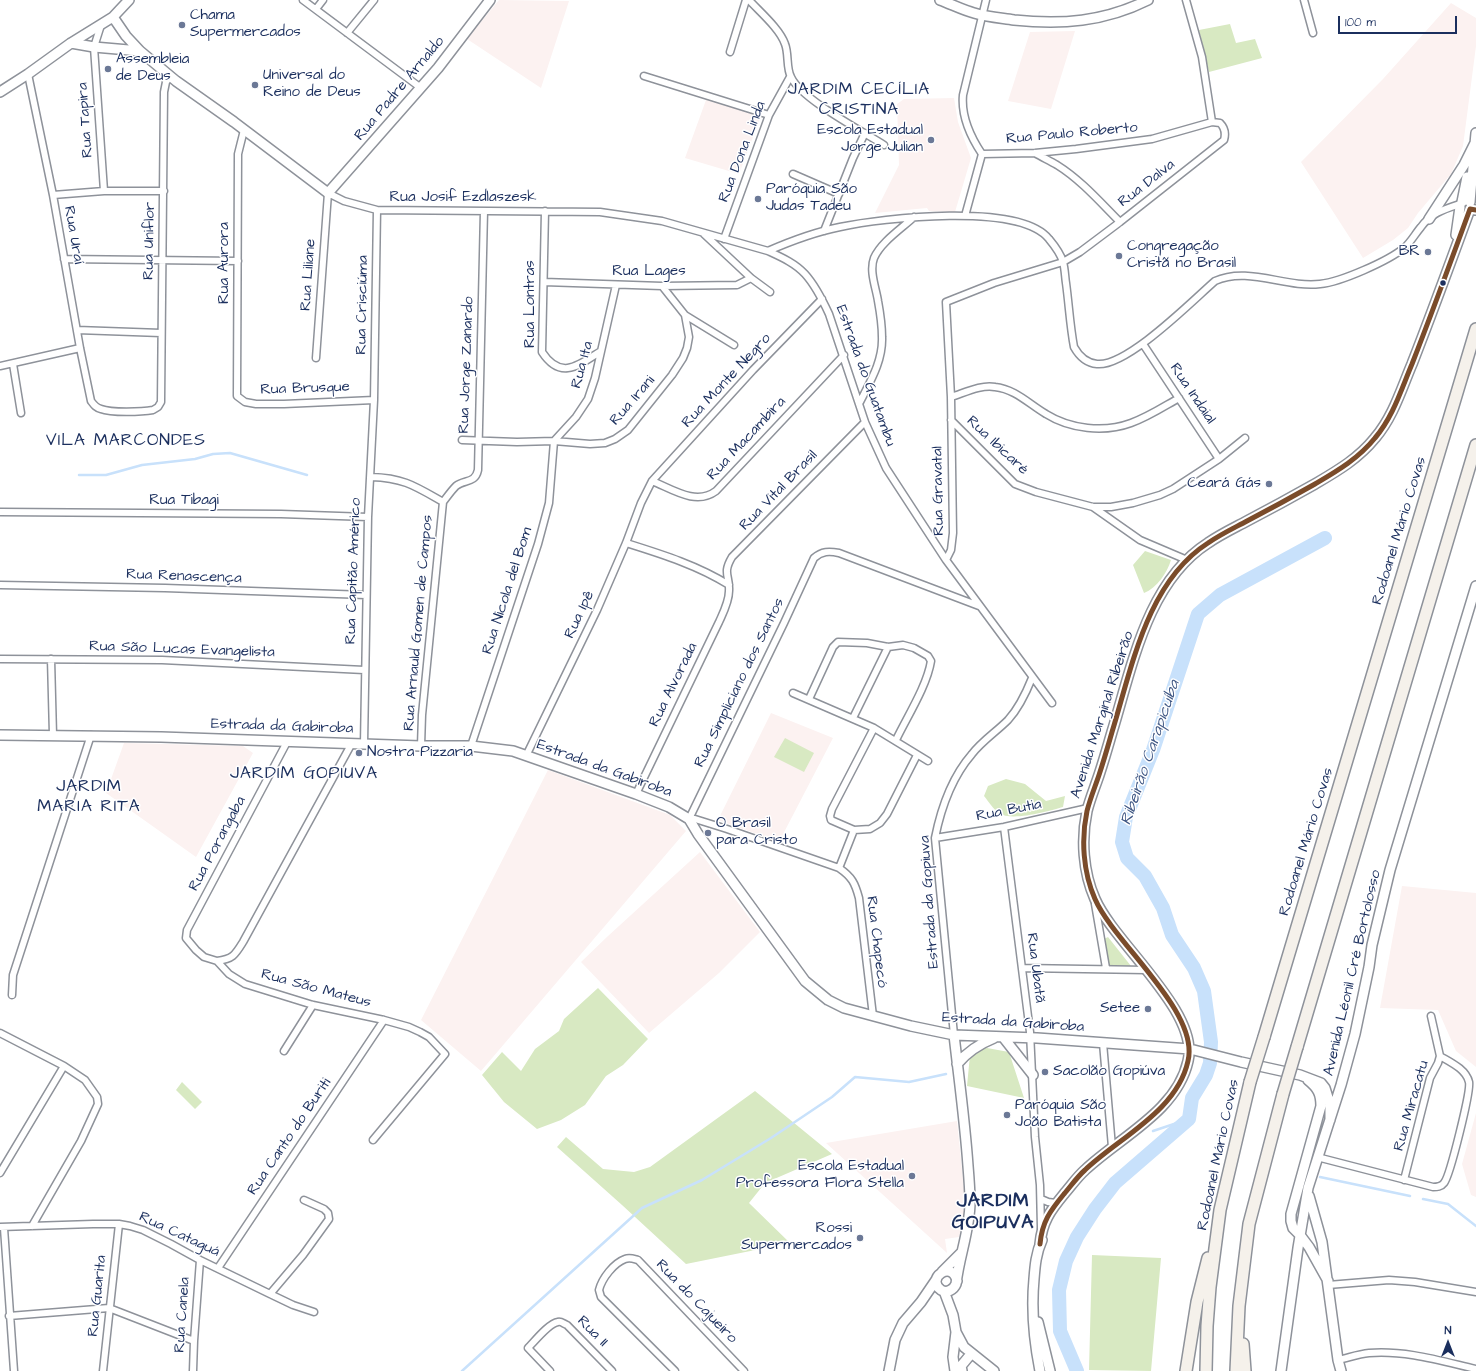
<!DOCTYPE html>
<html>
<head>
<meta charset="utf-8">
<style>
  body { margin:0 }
  #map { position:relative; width:1476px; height:1371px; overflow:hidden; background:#fff; font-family:"Architects Daughter",sans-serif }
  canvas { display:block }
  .north { position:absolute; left:1428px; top:1323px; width:40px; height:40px; -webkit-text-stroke:3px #fff; paint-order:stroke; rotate:0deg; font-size:11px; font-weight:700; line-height:16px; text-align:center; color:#1b2f5e }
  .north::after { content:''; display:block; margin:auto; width:14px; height:18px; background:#1b2f5e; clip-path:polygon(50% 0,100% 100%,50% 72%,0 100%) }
  .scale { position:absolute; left:1338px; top:16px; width:119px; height:18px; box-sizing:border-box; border:2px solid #1b2f5e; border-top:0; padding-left:5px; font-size:12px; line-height:14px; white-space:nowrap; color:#1b2f5e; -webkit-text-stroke:3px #fff; paint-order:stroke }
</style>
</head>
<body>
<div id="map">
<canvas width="1476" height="1371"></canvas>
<div class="north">N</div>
<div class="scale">100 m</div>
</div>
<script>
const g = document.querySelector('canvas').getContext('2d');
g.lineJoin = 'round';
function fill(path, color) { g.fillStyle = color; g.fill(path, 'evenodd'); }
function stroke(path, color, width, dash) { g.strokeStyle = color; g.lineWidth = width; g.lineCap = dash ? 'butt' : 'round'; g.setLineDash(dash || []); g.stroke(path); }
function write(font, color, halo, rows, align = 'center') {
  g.font = font + ' "Architects Daughter",sans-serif'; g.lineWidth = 3; g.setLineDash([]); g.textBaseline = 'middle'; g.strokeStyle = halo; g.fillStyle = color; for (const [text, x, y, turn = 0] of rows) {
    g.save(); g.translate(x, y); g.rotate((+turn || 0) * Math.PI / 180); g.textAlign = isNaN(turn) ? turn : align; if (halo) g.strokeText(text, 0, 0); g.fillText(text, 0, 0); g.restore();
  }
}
fill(new Path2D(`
  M499,0L569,1L541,88L467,39Z
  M1451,3L1476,18V46L1463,146L1451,174L1418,213L1408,228L1393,240L1363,258L1301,162L1383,79Z
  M1075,31L1051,109L1008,101L1030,32Z
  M954,98L958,122L971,158L955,212L929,211L927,208L875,213L899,165L897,104L904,99Z
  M706,100L761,116L739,174L685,158Z
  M771,713L833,738L779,842L718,820Z
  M124,743L243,746L253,753L196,857L106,793Z
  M548,770L670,815L686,831L481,1071L421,1020Z
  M700,852L760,932L719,973L649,1033L581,962L608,936Z
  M1402,886L1476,893V1067L1456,1051L1438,1010L1380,1008Z
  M1476,1113V1197L1471,1195L1462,1164Z
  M957,1121L966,1208L959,1237L945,1239L947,1253L826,1143Z`), '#fcf2f1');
fill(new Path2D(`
  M1230,24L1236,43L1255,39L1262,58L1209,72L1199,30Z
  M1145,551L1171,560C1167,573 1157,588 1144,593L1133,565Z
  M785,738L814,753L804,772L774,757Z
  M1006,779L1025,784L1046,801L1065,796L1063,807C1049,811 1011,822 999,813C993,809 989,802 984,796L988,786Z
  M1108,937L1131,966L1109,965L1104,939Z
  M598,988L648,1039L623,1065L606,1076L585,1105L561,1120L537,1129L504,1102L482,1075L502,1052L521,1071L535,1049L559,1031L564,1019Z
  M987,1048L1009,1052L1024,1098L967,1086L970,1055L979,1049Z
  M182,1082L202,1102L195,1109L176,1090Z
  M755,1091L832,1154L765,1183L749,1203L790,1243L686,1264L622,1205L557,1147L566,1137L603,1169L634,1172L650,1167Z
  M1092,1255L1161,1258L1151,1371L1089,1370Z`), '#d8e9c2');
stroke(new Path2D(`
  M79,475H106L142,465L195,459L213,454L230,453L307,475
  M1153,1131L1189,1119
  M1320,1177L1410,1196
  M1423,1199L1448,1204L1476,1226
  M462,1371L642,1208L702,1180L771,1138L832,1097L855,1077L909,1082L946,1074`), '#c8e1fb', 2.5);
stroke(new Path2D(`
  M1077,1371L1060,1331L1059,1290L1066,1261L1077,1237L1095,1209L1115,1183L1189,1119L1192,1098L1206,1075L1210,1063L1211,1042L1204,991L1194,968L1172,935L1163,908L1145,876L1127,858L1122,842L1126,817L1153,750L1198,614L1220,595L1325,538`), '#c8e1fb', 14);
const street = new Path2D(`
  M303,0L421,88
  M749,0C760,12 780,29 785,44C789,54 786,68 791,77C801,99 862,131 884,145
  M1186,0L1202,57L1212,122
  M1304,0L1313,33
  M316,9L323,0
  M101,25L94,47L104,191
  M347,33L374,0
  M730,52L746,0
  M28,74L53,195L80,348L91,401C94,405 96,408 101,409C111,413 142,412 153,410L158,407L161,402L164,92L166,82L170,76
  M644,76L769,115
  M244,130L238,154L237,396L245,402L256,404H284L374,400
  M1035,153C1042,157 1050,161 1057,165C1081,180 1100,202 1120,222
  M982,154C970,136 961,116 963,95L986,0
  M793,174L839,194
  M53,195L104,191H164
  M545,211L542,352C561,381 579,365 601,351
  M965,216L982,154
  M824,231L853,158L865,133
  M704,234L751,278L770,292
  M724,239L769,115L790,77
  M768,251C791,241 815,232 840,227C882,218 1020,202 1049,239C1054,245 1061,255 1063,262C1065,269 1065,277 1066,283C1069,305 1070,326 1074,347C1079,356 1086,363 1097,364C1127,367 1192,301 1215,281C1248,266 1285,288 1320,284C1341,282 1388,261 1404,248C1411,242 1415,234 1421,227C1431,213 1445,209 1460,204
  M64,259L238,261
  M544,282L662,286L737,285L751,278
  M685,315L734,345
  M77,330L161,333
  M1143,344L1219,459
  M316,358L328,193L344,201L377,210L600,212L662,221L768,251C781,257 795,263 805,274C815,285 823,301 829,314L865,422L886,468L946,560L1052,703
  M13,364L21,413
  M0,366L80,348
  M951,397C964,393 982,384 995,387C1015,389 1029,404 1046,414C1070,429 1104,433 1131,423C1148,417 1163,407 1179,398
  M860,402C870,382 883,361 882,337C882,325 880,312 878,301C876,288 869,271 874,258C881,242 901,229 914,217
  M951,420L1015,484L1036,492L1093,507H1111L1133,503L1160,495L1173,489L1219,459L1245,438
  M462,440L517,442L554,441L590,444L605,443L615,439L628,430L672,375L683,358L687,348L689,337L685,315L662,286
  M554,441L576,417L588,399L595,378L616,285
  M371,477C404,478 415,486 443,502
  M652,481C672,489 696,506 716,491L844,355
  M443,502C447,497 451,491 456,486C464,479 475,484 478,470L484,211
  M1093,507L1140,540L1187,560
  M0,512L281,514L368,517
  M626,543C661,554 697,565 729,585
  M946,560L951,550L953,533L951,397L946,302L994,283L1063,262L1080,252L1120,222L1224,140C1226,133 1225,128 1220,123L1212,122L1152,139L1076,149L1035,153L982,154
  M0,585L165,588L366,595
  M0,659L162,660L364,670
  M51,659L53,735
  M793,693L874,728L928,761
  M809,699L833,647L838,642L867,643L888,647L903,645L914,648L928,656L931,661C927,686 907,717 896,740
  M853,718L888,647
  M287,742L187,930L186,938L196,950L204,957L217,961L229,974L245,984L313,1005L384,1020L409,1027L420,1032L429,1037L445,1054L373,1140
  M364,744L368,517L374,400L377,210
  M421,746L422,715L443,502
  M471,746L538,544L549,503L554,441
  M526,756L597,610L626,543L641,503L652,481L753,370L822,299
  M636,794L719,622C723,613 729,602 729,591C730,575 722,574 732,557L865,422
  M689,819L784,623L814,558C822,551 829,551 839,553L979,606
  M689,819H695L727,829L839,868C852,877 855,883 859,898L873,1016
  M1004,827L1030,1032L1035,1137L1040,1185L1041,1228
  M854,830L831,820L830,816L832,809L874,728
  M935,838L1004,827L1088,808
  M839,868L854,830L870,829L880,823L887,814L917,755
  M1095,904L1106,968
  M217,961C233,959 235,955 243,942L352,743
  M1022,968L1146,970
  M12,995L13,975L91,735
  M0,1033L64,1066L85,1080L97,1097L98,1104L81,1141L32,1226
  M954,1035L935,838C941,808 952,777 972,754C982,741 996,732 1008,720C1019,708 1026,693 1032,678
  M1103,1043L1112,1147
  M284,1051L313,1005
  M1317,1157L1433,1187C1437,1187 1441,1187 1444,1183C1450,1176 1471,1091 1469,1082C1466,1069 1450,1062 1440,1056
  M0,1173L64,1066
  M1404,1180L1430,1078L1438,1063L1440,1056L1431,1016
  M1041,1199L1048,1202L1056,1203
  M0,1227L93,1224H119L130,1226L143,1230L171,1244L200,1260L270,1294L293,1305L314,1312
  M4,1228L14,1371
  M218,1268L384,1020
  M1328,1285L1389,1280L1415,1282L1476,1292
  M270,1294L303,1255L329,1219L328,1213L324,1209L304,1200
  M9,1316L109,1308L194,1341
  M1338,1360C1348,1358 1358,1354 1369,1353C1405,1350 1441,1361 1476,1369
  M103,1371L119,1224
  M193,1371L194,1341L200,1260
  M550,1371L528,1348C534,1342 549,1323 558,1322C561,1321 564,1324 567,1325L612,1371
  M675,1371L601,1297L599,1290C602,1278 614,1263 625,1259C630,1257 634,1259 638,1260L744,1371`);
const secondary = new Path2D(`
  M940,0C951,4 963,10 974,13C987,17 1001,18 1014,20C1061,25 1104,22 1148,0
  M113,17L126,36L140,51L176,81L234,122L328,193L438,68L490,0
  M71,43L94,47L140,51
  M0,92L28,74L71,43L113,17L129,0
  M1462,202L1467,177
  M1470,202L1476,133
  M1429,219L1464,165L1475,143
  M1456,235L1460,207
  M0,735L161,737L421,746H471L513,751L636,794L669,807L689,819L698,834L805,981L828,1000L844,1008L911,1026L954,1035L1037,1038L1190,1049L1241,1062L1300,1075L1321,1083L1325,1088L1330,1104V1120
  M954,1035C959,1079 965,1122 968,1166C969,1178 970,1190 970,1202C970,1230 959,1256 956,1284C954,1289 947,1294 941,1290C925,1279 952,1259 957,1281
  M1003,1037L1033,1075
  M957,1064C968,1051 979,1044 994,1038
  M1308,1080C1318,1088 1321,1094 1321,1106L1291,1214V1221L1293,1228L1300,1235L1309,1247L1328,1281
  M1309,1196L1322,1242L1338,1360L1341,1371
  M1040,1244C1042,1222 1050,1211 1064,1194C1071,1186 1077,1177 1085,1170C1120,1137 1177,1111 1188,1061C1200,1012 1114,943 1095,899C1083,872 1081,839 1087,811C1090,799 1095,787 1099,775C1104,760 1108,746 1112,732C1132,667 1147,582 1208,543C1221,534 1234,528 1247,521C1270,509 1292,497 1315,484C1337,471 1358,459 1375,438C1393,417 1401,390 1412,364C1432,313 1451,261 1470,209L1476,210
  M942,1272L962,1252
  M944,1291L953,1315L956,1332L964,1347L994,1371
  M1038,1322L1050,1371
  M889,1371L895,1340L903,1323L921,1302L936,1280
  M955,1371L953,1357L956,1332
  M962,1371L961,1366L971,1354
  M1040,1371C1034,1341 1031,1311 1034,1279C1035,1266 1036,1253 1042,1240
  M1281,1371L1298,1248L1308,1188L1341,1085L1355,1034L1369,967L1372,945L1390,870L1476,586`);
const highway = new Path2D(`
  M1264,1037L1476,329
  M1297,1047L1476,445
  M1243,1344L1245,1371
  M1186,1371L1197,1302L1208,1258
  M1206,1371L1207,1326L1210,1287L1220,1210L1250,1082
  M1236,1371L1239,1306L1249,1224L1283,1094`);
stroke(street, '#8e929a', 9);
stroke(secondary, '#8e929a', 12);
stroke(highway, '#8e929a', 14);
stroke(street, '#fff', 6);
stroke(secondary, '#fff', 9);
stroke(highway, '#f5f1eb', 11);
const highwayBridge = new Path2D(`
  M1250,1082L1264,1037
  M1283,1094L1297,1047`);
stroke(highwayBridge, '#8e929a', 14, []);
stroke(highwayBridge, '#f5f1eb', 11);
stroke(new Path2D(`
  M1040,1244C1042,1222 1050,1211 1064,1194C1071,1186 1077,1177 1085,1170C1120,1137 1177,1111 1188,1061C1200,1012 1114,943 1095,899C1083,872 1081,839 1087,811C1090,799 1095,787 1099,775C1104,760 1108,746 1112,732C1132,667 1147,582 1208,543C1221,534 1234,528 1247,521C1270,509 1292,497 1315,484C1337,471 1358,459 1375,438C1393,417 1401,390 1412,364C1432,313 1451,261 1470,209L1476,210`), '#7a4b2a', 5);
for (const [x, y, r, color] of [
  [182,25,4,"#6b7896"],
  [108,69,4,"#6b7896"],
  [255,85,4,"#6b7896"],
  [931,140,4,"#6b7896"],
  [758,199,4,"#6b7896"],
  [1428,252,4,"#6b7896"],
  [1119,256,4,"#6b7896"],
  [1443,283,3.5,"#1b2f5e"],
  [1269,484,4,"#6b7896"],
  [359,753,4,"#6b7896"],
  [708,833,4,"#6b7896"],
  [1148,1009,4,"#6b7896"],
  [1045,1072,4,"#6b7896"],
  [1007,1115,4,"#6b7896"],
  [912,1176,4,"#6b7896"],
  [860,1238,4,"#6b7896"]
]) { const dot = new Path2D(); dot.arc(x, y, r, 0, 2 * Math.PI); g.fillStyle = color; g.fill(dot); stroke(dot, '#fff', 1.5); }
write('15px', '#1b2f5e', '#fff', [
  ["Chama",190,16],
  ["Supermercados",190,33],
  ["Assembleia",116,60],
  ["de Deus",116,77],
  ["Universal do",263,76],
  ["Reino de Deus",263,93],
  ["Escola Estadual",923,131,"right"],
  ["Jorge Julian",923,148,"right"],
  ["Paróquia São",766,190],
  ["Judas Tadeu",766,207],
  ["Congregação",1127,247],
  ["Cristã no Brasil",1127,264],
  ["BR",1420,252,"right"],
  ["Ceará Gás",1261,484,"right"],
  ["Nostra Pizzaria",367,753],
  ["O Brasil",716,824],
  ["para Cristo",716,841],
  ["Setee",1140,1009,"right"],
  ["Sacolão Gopiúva",1053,1072],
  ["Paróquia São",1015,1106],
  ["João Batista",1015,1123],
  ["Escola Estadual",904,1167,"right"],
  ["Professora Flora Stella",904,1184,"right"],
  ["Rossi",852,1229,"right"],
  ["Supermercados",852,1246,"right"]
], 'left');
write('15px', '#1b2f5e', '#fff', [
  ["Rua Padre Arnaldo",400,89,-50],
  ["Rua Tapira",86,120,-94],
  ["Rua Paulo Roberto",1072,134,-5],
  ["Rua Dona Linda",743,152,-69],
  ["Rua Dalva",1147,184,-38],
  ["Rua Josif Ezdlaszesk",463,198],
  ["Rua Uraí",73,235,80],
  ["Rua Uniflor",150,241,-89],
  ["Rua Aurora",225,263,-90],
  ["Rua Lages",649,272],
  ["Rua Liliane",309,275,-86],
  ["Rua Lontras",531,304,-90],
  ["Rua Crisciúma",363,305,-89],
  ["Rua Jorge Zanardo",467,365,-88],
  ["Rua Ita",583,365,-75],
  ["Estrada do Guatambu",865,376,70],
  ["Rua Monte Negro",727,381,-47],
  ["Rua Brusque",305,389,-2],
  ["Rua Indaial",1192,394,56],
  ["Rua Irani",633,401,-49],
  ["Rua Macambira",747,439,-47],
  ["Rua Ibicaré",997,446,43],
  ["Rua Vital Brasil",779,491,-46],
  ["Rua Gravatal",939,491,-91],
  ["Rua Tibagi",184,501],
  ["Rodoanel Mário Covas",1400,531,-73],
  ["Rua Capitão Américo",354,571,-88],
  ["Rua Renascença",184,577,2],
  ["Rua Nicola del Bom",508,591,-72],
  ["Rua Ipê",580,615,-65],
  ["Rua Arnauld Gomen de Campos",419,623,-85],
  ["Rua São Lucas Evangelista",182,650,2],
  ["Rua Simpliciano dos Santos",740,683,-64],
  ["Rua Alvorada",674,685,-64],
  ["Avenida Marginal Ribeirão",1103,715,-72],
  ["Estrada da Gabiroba",282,727,2],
  ["Estrada da Gabiroba",604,769,20],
  ["Rua Butia",1009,811,-11],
  ["Rodoanel Mário Covas",1307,842,-73],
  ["Rua Porangaba",218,844,-62],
  ["Estrada da Gopiuva",930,902,-94],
  ["Rua Chapecó",876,942,83],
  ["Rua Ubatã",1035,968,83],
  ["Avenida Léonil Cré Bortolosso",1353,973,-77],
  ["Rua São Mateus",316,989,15],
  ["Estrada da Gabiroba",1013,1023,4],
  ["Rua Miracatu",1412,1106,-74],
  ["Rua Canto do Buriti",290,1137,-56],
  ["Rodoanel Mário Covas",1219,1155,-78],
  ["Rua Cataguá",179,1235,25],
  ["Rua Guarita",98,1296,-84],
  ["Rua do Cajueiro",696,1302,46],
  ["Rua Canela",183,1315,-86],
  ["Rua II",592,1332,45]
]);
write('italic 16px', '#405885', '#fff', [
  ["Ribeirão Carapicuíba",1151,753,-71]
]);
g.letterSpacing = '1px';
write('17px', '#1b2f5e', '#fff', [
  ["JARDIM CECÍLIA",859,90],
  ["CRISTINA",859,110],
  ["VILA MARCONDES",126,441],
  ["JARDIM GOPIUVA",304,774],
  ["JARDIM",89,787],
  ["MARIA RITA",89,807]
]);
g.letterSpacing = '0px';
g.letterSpacing = '1px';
write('bold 19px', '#1b2f5e', '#fff', [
  ["JARDIM",993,1202],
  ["GOIPUVA",993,1224]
]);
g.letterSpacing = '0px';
</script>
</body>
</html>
